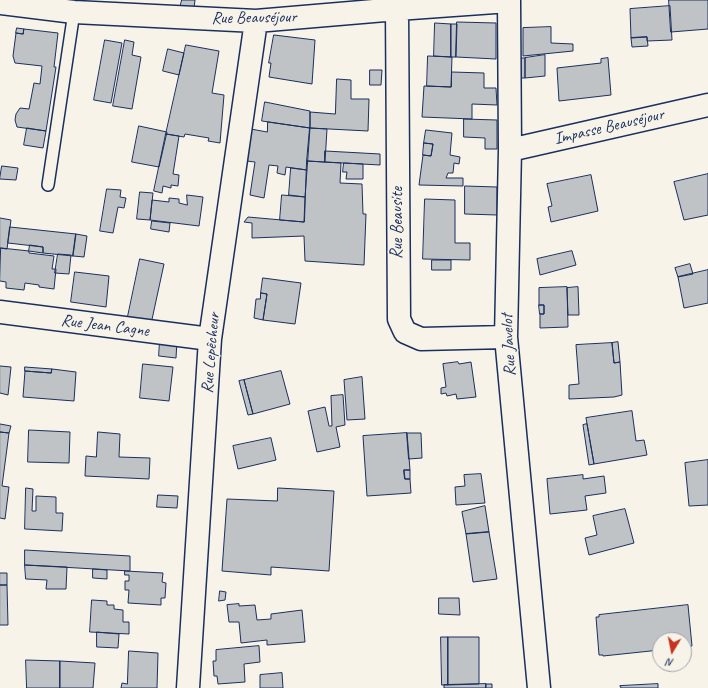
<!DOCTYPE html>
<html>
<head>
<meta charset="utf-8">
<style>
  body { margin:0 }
  #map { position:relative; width:708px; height:688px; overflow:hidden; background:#f7f3e8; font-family:Caveat,sans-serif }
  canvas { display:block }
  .north { position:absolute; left:652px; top:632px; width:40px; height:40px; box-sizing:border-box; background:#f7f3e8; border:1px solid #9fa5b1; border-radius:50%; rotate:190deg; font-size:11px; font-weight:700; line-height:16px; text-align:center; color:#1b2f5e }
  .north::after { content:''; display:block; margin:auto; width:14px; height:18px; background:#c8321e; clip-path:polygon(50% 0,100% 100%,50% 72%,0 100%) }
</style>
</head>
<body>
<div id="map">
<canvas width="708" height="688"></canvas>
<div class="north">N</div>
</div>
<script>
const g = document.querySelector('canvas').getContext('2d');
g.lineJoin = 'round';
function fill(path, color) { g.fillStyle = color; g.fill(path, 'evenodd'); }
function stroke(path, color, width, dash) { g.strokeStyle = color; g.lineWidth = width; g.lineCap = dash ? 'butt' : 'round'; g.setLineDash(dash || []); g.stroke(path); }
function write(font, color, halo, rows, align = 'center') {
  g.font = font + ' Caveat,sans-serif'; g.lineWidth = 3; g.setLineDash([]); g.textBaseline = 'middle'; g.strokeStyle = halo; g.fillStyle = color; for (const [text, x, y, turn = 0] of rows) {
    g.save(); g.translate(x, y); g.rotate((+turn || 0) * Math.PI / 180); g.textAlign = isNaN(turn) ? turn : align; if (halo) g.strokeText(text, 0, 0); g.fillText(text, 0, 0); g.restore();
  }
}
const building = new Path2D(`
  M182,0H195L194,8H180Z
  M669,0H708V29L671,32Z
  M670,6L672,40L647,41V37L631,38L630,9Z
  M457,22L496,23V59L456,57Z
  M435,23L451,24V57L434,56Z
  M451,24H457L456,57H451Z
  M551,27V43L573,44V51L523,56V28Z
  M17,28L24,29L23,34L16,33Z
  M24,29L58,33L54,67H56L46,131L17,127L15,120L16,114L20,108L29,109L34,83L40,84L42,66L15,63L13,56L16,33L23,34Z
  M274,35L315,40L312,84L269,77L271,63H269Z
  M647,37L648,46L632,47L631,38Z
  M105,40L122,43L111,103L94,100Z
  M125,40L134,42L132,55L141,57L132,109L113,106Z
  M186,45L219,51L212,93L224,95L220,143L208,141L209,138L185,134L184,137L166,134Z
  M168,49L184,53L179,75L163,71Z
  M545,55V76L525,78V58Z
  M428,56L452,57L451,87L427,86Z
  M521,58H525V78H521Z
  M608,58L611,95L559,101L557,68L601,63V59Z
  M370,70H382L381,85H370Z
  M452,72L484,73V88H496L497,105L472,104V119L422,117L424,86L451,87Z
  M337,79L351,80V99H369L368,131L310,128V112L335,114Z
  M265,102L310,111V128L262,121Z
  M464,119L497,120V149H485V138L464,137Z
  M268,122L310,128L307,170L286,167L285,175L277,173L278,166L269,165L264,198L250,195L255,162L247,161L251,129L267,132Z
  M139,126L167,132L159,167L132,162Z
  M27,128L46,131L43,148L24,145Z
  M310,128L327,129L325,162L307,161Z
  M426,130L452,133L450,155L460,157L459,164L454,163L453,173H448L446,178H463V186L419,185L423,155L431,156L433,144L424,143Z
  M166,134L179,136L173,174L179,175L178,186L171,185V188L163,186L162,193L154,191Z
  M424,143L433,144L431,156L423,155Z
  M325,151L380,154V165L325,162Z
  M307,161L341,163L340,183L362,184L363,214H366L364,265L305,261L304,236L252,238V223L244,222L248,217L304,222Z
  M344,163L363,164V179H346L347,172H343Z
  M2,166L18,168L16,180L0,179Z
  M291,168L307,170L305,197L289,195Z
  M708,174V215L684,220L674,182Z
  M591,175L598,211L551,222L548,207L552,206L547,184Z
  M465,186L497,187V215L465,214Z
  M107,189L121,190L120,197L126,198L124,208L118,207L113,233L100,231Z
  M140,192L153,193L150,220L137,219Z
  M187,195L203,197L199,226L150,220L152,200L169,202V198L179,199V203L187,205Z
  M282,195L305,197L304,222L280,220Z
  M425,199L455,200V243H470V260L423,259Z
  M0,218L11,220L7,249L0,248Z
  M152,221L170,223L169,232L151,229Z
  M10,227L76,234L73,256L43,253V247L8,243Z
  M76,234L87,236L84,257L73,256Z
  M30,245L43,247V253L29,251Z
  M1,248L29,251V253L54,256L52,269H56L54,289L39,287V285L25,283L24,290L6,288V282L0,281Z
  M572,251L576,265L540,275L537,259Z
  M58,254L71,255L69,274L55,273Z
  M140,259L164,264L151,324L127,321Z
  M432,260H451V270H432Z
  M690,264L693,274L678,277L675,268Z
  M708,270V303L684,308L678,277Z
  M75,272L109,276L106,307L71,302Z
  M263,278L301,283L295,324L263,320L267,294L261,293Z
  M567,287L568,327L540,328V314H544V305H539V288Z
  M578,287L579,315H568L567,288Z
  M261,293L267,294L263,320L254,318L256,299H260Z
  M539,305H544V314H540Z
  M160,340L177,341L176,358L159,356Z
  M618,342L620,362L614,363L612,343Z
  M612,343L614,363L620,362L622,395L614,397L569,399V385L579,384L576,345Z
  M458,362L459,364L471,362L476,397L457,399L456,394L447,396L446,393L441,394V388L446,387L443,364Z
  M143,364L173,367L169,401L140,398Z
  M0,366L11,367L8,395L0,393Z
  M25,367L52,369L51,373L25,371Z
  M52,369L76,372L74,401L23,397L25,371L51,373Z
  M281,371L290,404L253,414L244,380Z
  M362,377L365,419L347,420L344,380Z
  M244,380L253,414L248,415L239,381Z
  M343,395L345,425L336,427L340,447L317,452L308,411L325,407L329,426H332L331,396Z
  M632,411L636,441L644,440L647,455L594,464L586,418Z
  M0,424L11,426L9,433L0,432Z
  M587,424L594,464L589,465L583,425Z
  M29,430L70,432L69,463L28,462Z
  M0,432L9,433L2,486L9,487L5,519L0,518Z
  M98,432L120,434L119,457L150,458L149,479L85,476L86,456L96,457Z
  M407,433L410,470H404L405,479H410L411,493L367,496L363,436Z
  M407,433H421L422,458L409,459Z
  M271,438L276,460L238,469L233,446Z
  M708,460V505L689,506L685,463Z
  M404,470H410V479H405Z
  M481,474L485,503L456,505L455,487L465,486L464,475Z
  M583,475V479L604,476L606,493L585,496L587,510L550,514L547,479Z
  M26,488L33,489L32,511H36V496L56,497V513H63L62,531L25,529Z
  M278,488L334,491L329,571L271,567V575L222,571L227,499L277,501Z
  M158,495L178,496L177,508L157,507Z
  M485,506L489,532L466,534L462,512Z
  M625,509L634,543L589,555L585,538L597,535L593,516Z
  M489,532L497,579L473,582L466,534Z
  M25,550L130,556V571L25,565Z
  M25,565L67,567L66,589H46L47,580L26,579Z
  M93,569L107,570V579L93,578Z
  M125,571L163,573L162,582L166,583L165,598H161V605L128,603L129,590H125V581H129V575H125Z
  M0,573H7V585H0Z
  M0,585H7L8,625H0Z
  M220,591L226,592L225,600L219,601Z
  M439,598H459L460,615L439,614Z
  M92,600L107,601V605H114V609L123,610V622H129V634L90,632Z
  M239,604V606L255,605L257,620L271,619V614L302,610L305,642L267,645V640L241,643L239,622H229L227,605Z
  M688,605L692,646L684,647V640H660V650L603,656V655H599L596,617H599V615Z
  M97,632L119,634L118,648L97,647Z
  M441,637H448V685H442Z
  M448,637H479V684L448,685Z
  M259,646L260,662L244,664L245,682L218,684L217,676H214L213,661H216V650Z
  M129,651L158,653L157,688H121L122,683L127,684Z
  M26,660L60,661V688H27Z
  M60,661L95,663L93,688H60Z
  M282,673L283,688H260V675Z
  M486,684H492V688H486Z
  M486,684V688H444V685Z
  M658,684V688H621L620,686Z`);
fill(building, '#c0c3c5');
stroke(building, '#1b2f5e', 1);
const service = new Path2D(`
  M48,185L74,12`);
const minor = new Path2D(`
  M0,3L74,12L256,21L397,9L509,1L510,150L506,337L539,688
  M397,9L399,319L405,332L421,339L506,337
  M510,150L708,105
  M0,312L210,339
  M188,688L210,339L256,21`);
stroke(service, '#1b2f5e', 14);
stroke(minor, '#1b2f5e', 25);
stroke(service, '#f7f3e8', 11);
stroke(minor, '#f7f3e8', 22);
write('17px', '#1b2f5e', '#f7f3e8', [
  ["Rue Beauséjour",254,18,-1],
  ["Impasse Beauséjour",609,127,-13],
  ["Rue Beausite",398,223,-90],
  ["Rue Jean Cagne",105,326,7],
  ["Rue Javelot",509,345,-93],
  ["Rue Lepêcheur",211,353,-85]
]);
</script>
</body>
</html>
